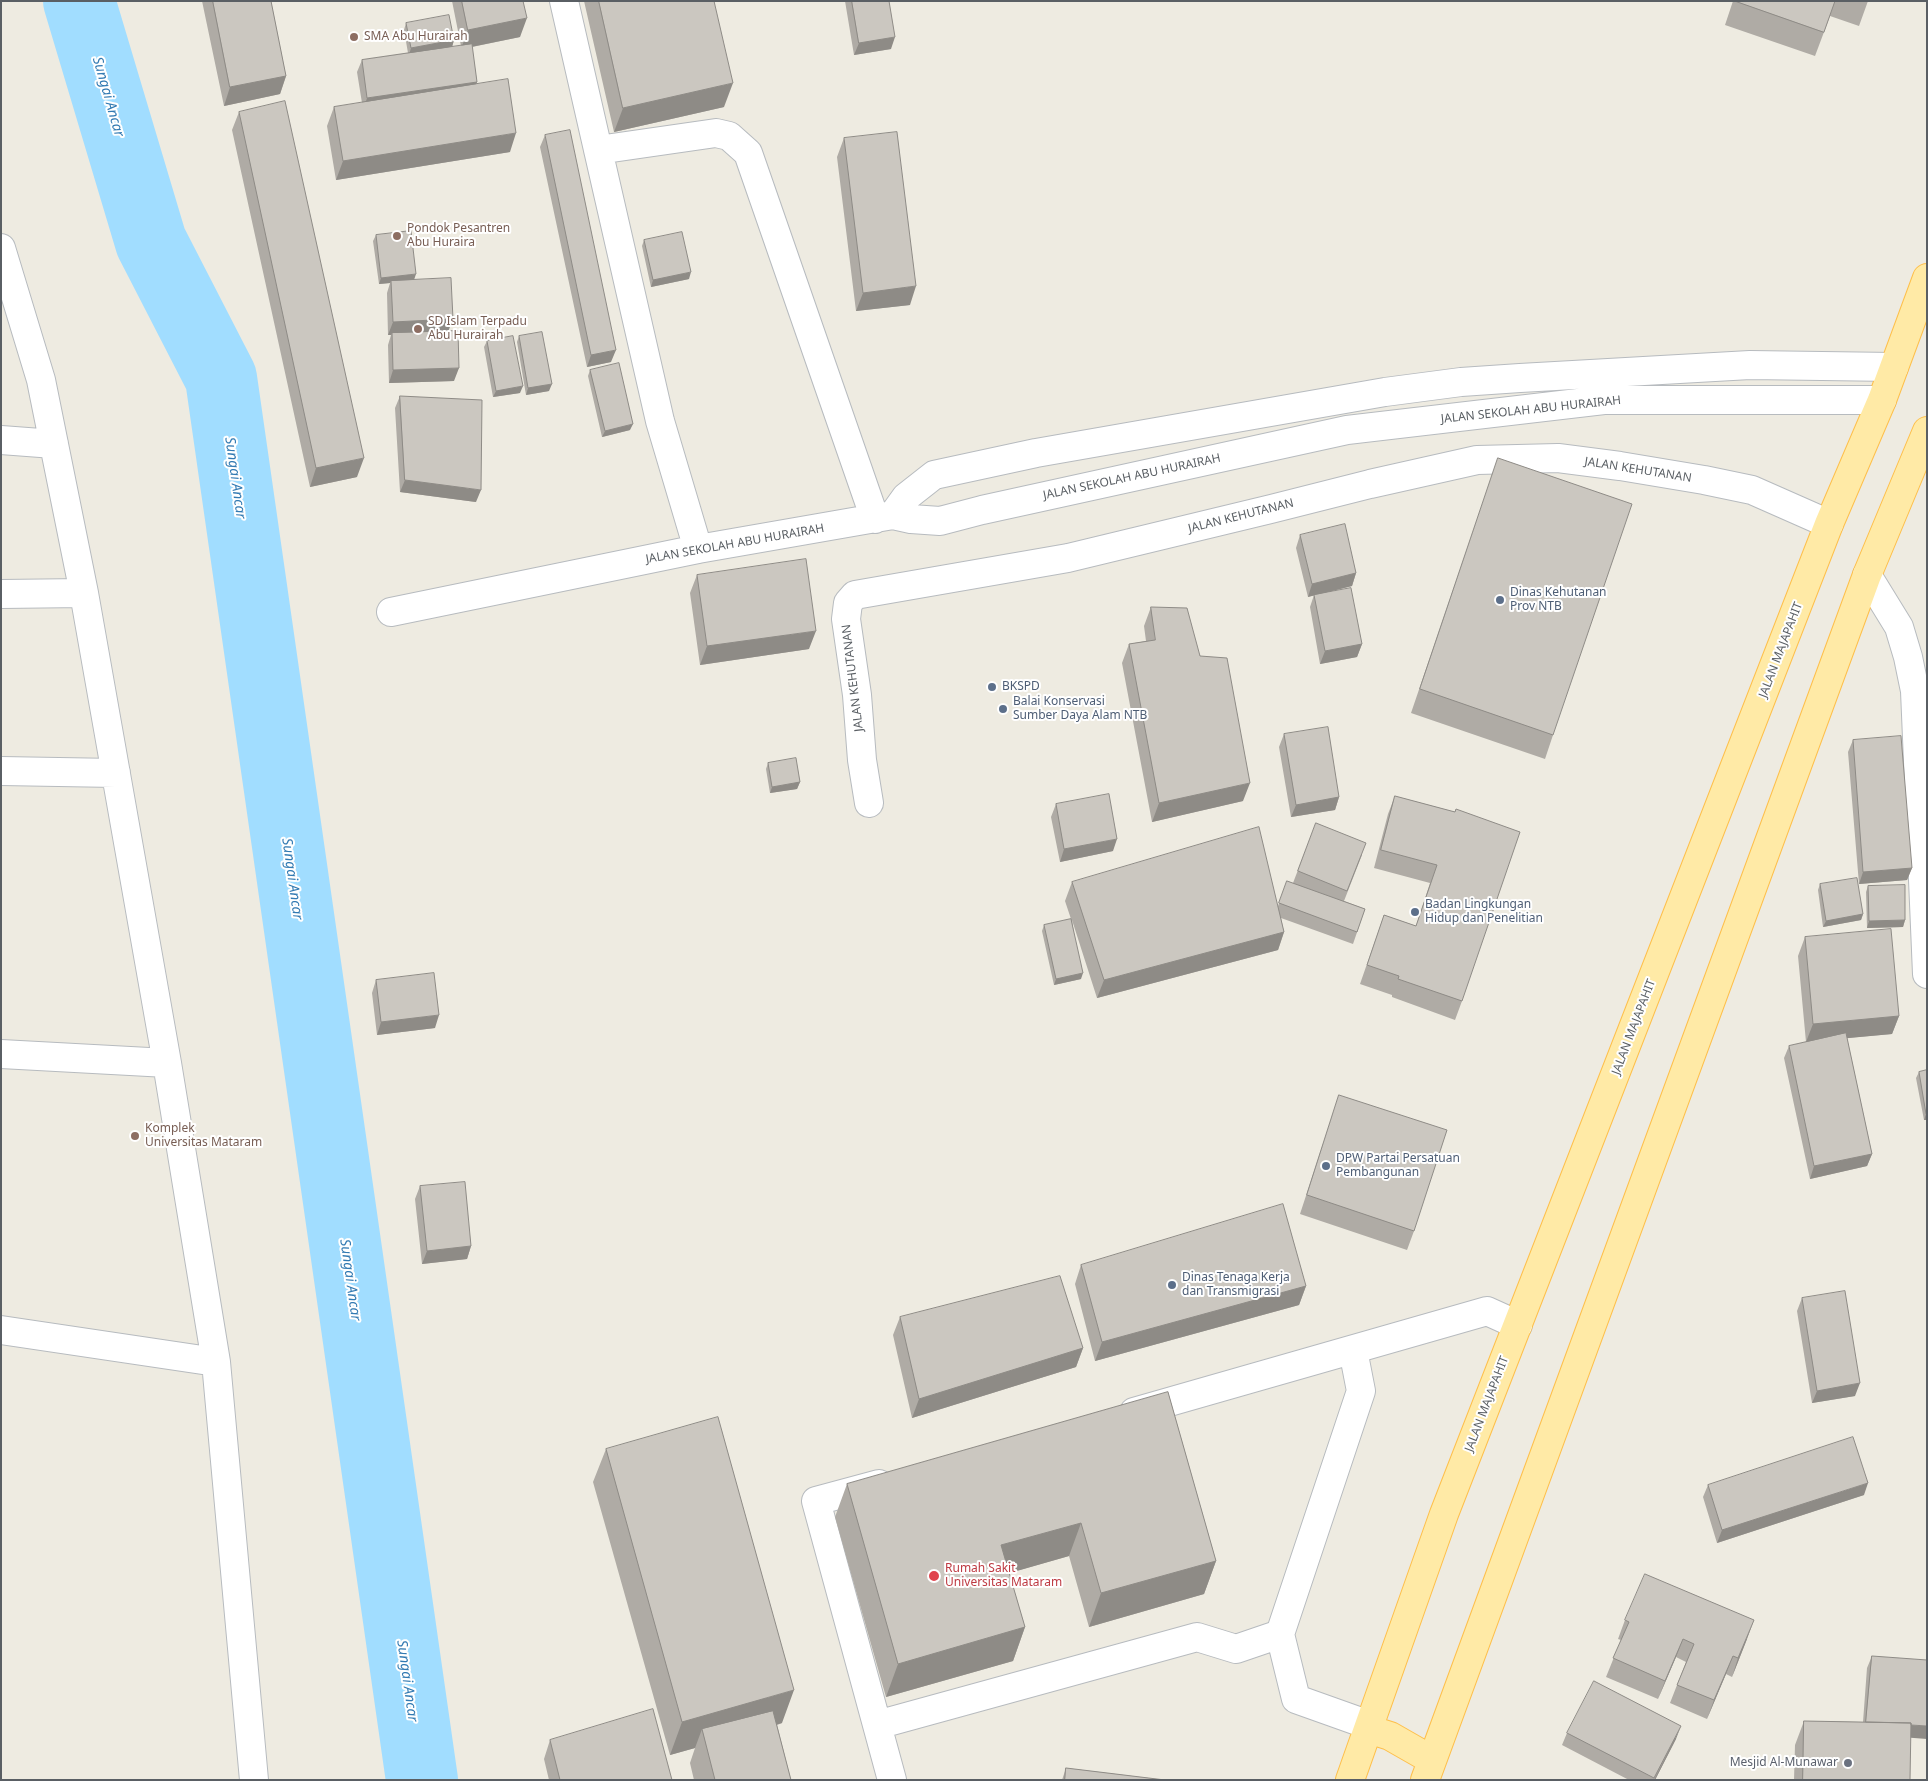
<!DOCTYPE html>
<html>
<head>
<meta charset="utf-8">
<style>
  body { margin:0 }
  #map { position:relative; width:1928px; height:1781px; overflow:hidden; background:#eeebe1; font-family:"Noto Sans",sans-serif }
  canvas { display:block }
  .frame { position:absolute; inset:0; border:2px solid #5a5f64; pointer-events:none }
</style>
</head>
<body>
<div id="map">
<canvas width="1928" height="1781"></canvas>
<div class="frame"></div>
</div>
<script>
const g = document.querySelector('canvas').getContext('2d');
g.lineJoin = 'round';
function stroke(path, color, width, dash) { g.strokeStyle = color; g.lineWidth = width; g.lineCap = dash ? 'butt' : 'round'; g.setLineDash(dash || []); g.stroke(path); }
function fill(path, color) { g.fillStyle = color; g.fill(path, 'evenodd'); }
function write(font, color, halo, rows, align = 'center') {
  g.font = font + ' "Noto Sans",sans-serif'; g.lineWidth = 4; g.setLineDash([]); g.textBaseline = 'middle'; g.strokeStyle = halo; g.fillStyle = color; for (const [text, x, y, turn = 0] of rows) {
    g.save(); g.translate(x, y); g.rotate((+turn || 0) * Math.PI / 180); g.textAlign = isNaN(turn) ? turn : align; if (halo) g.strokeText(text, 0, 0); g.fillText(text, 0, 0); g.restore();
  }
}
stroke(new Path2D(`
  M79,1L151,242L221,378L422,1780`), '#a1ddff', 72);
const minor = new Path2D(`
  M564,1L660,421L698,549
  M598,150L716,133L729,136L748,153L875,519
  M1,248L41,380L84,593L167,1063L216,1362L254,1780
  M1,440L54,444
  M893,515L906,497L934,475L1036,453L1385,392L1461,382L1520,378L1750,365L1894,367
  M1867,575L1899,627L1908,657L1915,691L1927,974
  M1,594L84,593
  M391,612L698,549L893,515L911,519L940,521L982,510L1347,430L1604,400H1882
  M1,771L116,773
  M869,803L862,760L857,695L846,619L848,603L855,595L1068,558L1271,509L1370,484L1477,460L1558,458L1620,466L1704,480L1752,490L1829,524
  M1,1054L167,1063
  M1,1330L216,1362
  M1353,1350L1361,1391L1280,1634L1296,1699L1369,1725
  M1134,1412L1487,1311L1518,1325
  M879,1484L816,1501L892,1780
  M877,1725L1197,1637L1236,1649L1280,1634`);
const major = new Path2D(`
  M1368,1729L1390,1736L1432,1760
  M1350,1780L1444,1514L1829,524L1882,400L1927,278
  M1425,1780L1867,575L1927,431`);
stroke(minor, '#b7bbbf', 30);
stroke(major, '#febf4a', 30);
stroke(minor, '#fff', 28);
stroke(major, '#ffeaa6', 28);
fill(new Path2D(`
  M202,1H271L286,76L280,94L224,106Z
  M452,1H523L520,37L472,47L477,82L476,84L510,152L336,180L327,126L334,107L362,103L357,72L362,60L408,53L404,30L406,23L454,40L452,47L441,49L461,46Z
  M584,1H714L724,107L614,132Z
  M845,1H889L891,49L854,55Z
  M1733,1H1868L1859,26L1830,16L1815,56L1725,25Z
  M239,112L357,477L310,487L232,130Z
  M545,135L611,362L587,367L540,147Z
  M844,138L910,305L856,311L837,157Z
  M376,235L414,280L448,332L454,381L389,383L388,345L391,335H388L387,293L390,283L379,284L373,241Z
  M644,240L689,279L651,287L642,246Z
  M519,336L549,391L526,395L517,342Z
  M487,341L520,393L493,397L484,347Z
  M590,370L630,430L602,437L588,376Z
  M400,396L476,502L400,492L395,408Z
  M1498,458L1553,735L1545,759L1411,713Z
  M1300,535L1356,573L1352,586L1321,594L1362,644L1357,657L1320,664L1310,607L1314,595L1308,597L1296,548Z
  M697,575L809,649L700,665L690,593Z
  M1151,607L1200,656L1243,801L1152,822L1122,663L1129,644L1146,641L1144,626Z
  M1284,734L1339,797L1335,810L1291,817L1279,747Z
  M1853,740L1912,868L1907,880L1859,884L1848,752Z
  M768,763L800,782L797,789L770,793L766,769Z
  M1395,796L1455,812L1456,809L1462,1001L1455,1020L1392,997V995L1360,984L1384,915L1416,926L1430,883L1374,868L1388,814Z
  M1056,804L1113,851L1060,862L1051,817Z
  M1316,823L1362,855L1344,901L1365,909L1353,944L1281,918L1284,932L1278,950L1097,998L1072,920L1081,979L1054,985L1042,931L1044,925L1071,919L1065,901L1072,882L1278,906L1287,881L1293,883Z
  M1820,884L1863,914L1861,920L1823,927L1818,890Z
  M1868,886L1905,920L1903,927L1867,928L1866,892Z
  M1805,937L1899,1016L1892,1034L1847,1038L1872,1154L1867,1166L1810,1179L1784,1058L1789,1046L1806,1042L1798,956Z
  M376,980L435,1028L377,1035L372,993Z
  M1927,1070V1120H1924L1916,1078L1919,1072Z
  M1339,1095L1414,1231L1407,1250L1300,1214Z
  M420,1186L471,1246L467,1259L422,1264L415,1199Z
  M1081,1265L1306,1286L1299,1305L1095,1361L1075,1284Z
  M1802,1298L1855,1396L1812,1403L1797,1311Z
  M900,1317L1083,1348L1076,1367L912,1418L893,1335Z
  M1168,1392L1216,1561L1204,1594L1089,1627L1069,1556L1009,1573L1025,1627L1013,1661L886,1697L835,1517L847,1484Z
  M606,1449L782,1723L777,1725L791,1780H694L690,1763L695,1748L670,1755L593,1482Z
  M1708,1485L1864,1495L1717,1543L1703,1497Z
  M1625,1620L1747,1639L1732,1677L1726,1674L1707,1719L1670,1703L1686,1662L1676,1657L1658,1699L1606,1677L1621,1640L1618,1639Z
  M1872,1656L1910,1738V1780H1794L1795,1745L1804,1721L1863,1722L1867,1668Z
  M1567,1733L1676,1739L1655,1780H1629L1562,1745Z
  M550,1740L672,1780H549L544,1759Z
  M1066,1768L1165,1780H1062Z`), '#afaba5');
fill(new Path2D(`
  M527,18L520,37L461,49L468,30Z
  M895,37L891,49L854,55L859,43Z
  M454,40L452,47L409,55L411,48Z
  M286,76L280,94L224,106L230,87Z
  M477,82L472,95L363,111L367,98Z
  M733,83L724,107L614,132L623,108Z
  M516,133L510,152L336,180L343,161Z
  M691,272L689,279L651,287L653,280Z
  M416,274L414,280L391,281L390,283L379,284L381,278Z
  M916,286L910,305L856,311L863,293Z
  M453,319L448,332L392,333L391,335H388L393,322Z
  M616,350L611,362L587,367L591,355Z
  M459,368L454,381L389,383L393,370Z
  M552,384L549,391L526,395L528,388Z
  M523,386L520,393L493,397L496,391Z
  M633,424L630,430L602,437L605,431Z
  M364,458L357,477L310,487L316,468Z
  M405,480L481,490L476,502L400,492Z
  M1356,573L1352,586L1308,597L1312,584Z
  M816,631L809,649L700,665L707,646Z
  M1362,644L1357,657L1320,664L1325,651Z
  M800,782L797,789L770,793L772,787Z
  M1250,783L1243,801L1152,822L1159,803Z
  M1339,797L1335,810L1291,817L1296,805Z
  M1117,839L1113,851L1060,862L1064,849Z
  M1912,868L1907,880L1859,884L1863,872Z
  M1863,914L1861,920L1823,927L1826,921Z
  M1905,920L1903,927L1867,928L1869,921Z
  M1284,932L1278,950L1097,998L1104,980Z
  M1083,973L1081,979L1054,985L1056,979Z
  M439,1015L435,1028L377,1035L381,1022Z
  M1899,1016L1892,1034L1806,1042L1813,1024Z
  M1926,1114H1927V1120H1924Z
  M1872,1154L1867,1166L1810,1179L1814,1166Z
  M471,1246L467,1259L422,1264L427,1251Z
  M1306,1286L1299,1305L1095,1361L1102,1342Z
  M1083,1348L1076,1367L912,1418L919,1399Z
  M1860,1383L1855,1396L1812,1403L1817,1391Z
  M1868,1483L1864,1495L1717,1543L1722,1530Z
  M1081,1523L1069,1556L989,1579L1001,1545Z
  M1216,1561L1204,1594L1089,1627L1101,1593Z
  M1754,1620L1747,1639L1732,1677L1738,1658Z
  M1025,1627L1013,1661L886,1697L898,1664Z
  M1683,1639L1676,1657L1658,1699L1665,1681Z
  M1733,1656L1726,1674L1707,1719L1714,1700Z
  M794,1690L782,1723L706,1745L702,1729L695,1748L670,1755L682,1722Z
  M1866,1722L1927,1726V1739L1862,1734Z
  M1681,1726L1676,1739L1655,1780H1654Z`), '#8e8b86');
const building = new Path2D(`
  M213,1H271L286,76L230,87Z
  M462,1H523L527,18L468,30Z
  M599,1H714L733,83L623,108Z
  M852,1H889L895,37L859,43Z
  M1735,1H1835L1824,32Z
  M449,15L454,40L411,48L406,23Z
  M472,44L477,82L367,98L362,60Z
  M508,79L516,133L343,161L334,107Z
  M285,101L364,458L316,468L239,112Z
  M570,130L616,350L591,355L545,135Z
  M897,132L916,286L863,293L844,138Z
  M411,231L416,274L381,278L376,235Z
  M682,232L691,272L653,280L644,240Z
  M451,278L453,319L393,322L391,281Z
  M458,331L459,368L393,370L392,333Z
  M542,332L552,384L528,388L519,336Z
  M513,336L523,386L496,391L487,341Z
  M619,363L633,424L605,431L590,370Z
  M400,396L482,400L481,490L405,480Z
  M1498,458L1632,504L1553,735L1420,689Z
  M1345,524L1356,573L1312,584L1300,535Z
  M806,559L816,631L707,646L697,575Z
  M1351,588L1362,644L1325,651L1314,595Z
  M1151,607L1187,608L1200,656L1227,658L1250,783L1159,803L1129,644L1155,640Z
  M1328,727L1339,797L1296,805L1284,734Z
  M1901,736L1912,868L1863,872L1853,740Z
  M796,758L800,782L772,787L768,763Z
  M1109,794L1117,839L1064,849L1056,804Z
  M1395,796L1455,812L1456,809L1520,832L1462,1001L1398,979L1399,976L1367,965L1384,915L1416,926L1437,865L1381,850Z
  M1316,823L1366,843L1347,891L1298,871Z
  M1259,827L1284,932L1104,980L1072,882Z
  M1857,878L1863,914L1826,921L1820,884Z
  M1287,881L1365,909L1357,932L1279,903Z
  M1905,885V920L1869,921L1868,886Z
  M1071,919L1083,973L1056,979L1044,925Z
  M1891,929L1899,1016L1813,1024L1805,937Z
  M434,973L439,1015L381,1022L376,980Z
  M1846,1033L1872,1154L1814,1166L1789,1046Z
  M1927,1070V1114H1926L1919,1072Z
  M1339,1095L1447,1130L1414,1231L1307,1195Z
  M465,1182L471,1246L427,1251L420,1186Z
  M1283,1204L1306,1286L1102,1342L1081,1265Z
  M1060,1276L1083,1348L919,1399L900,1317Z
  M1845,1291L1860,1383L1817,1391L1802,1298Z
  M1168,1392L1216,1561L1101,1593L1081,1523L1001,1545L1025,1627L898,1664L847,1484Z
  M718,1417L794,1690L682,1722L606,1449Z
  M1853,1437L1868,1483L1722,1530L1708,1485Z
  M1645,1574L1754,1620L1738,1658L1733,1656L1714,1700L1677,1685L1694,1644L1683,1639L1665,1681L1613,1658L1629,1622L1625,1620Z
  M1872,1656L1927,1660V1726L1911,1725V1723L1866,1722Z
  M1594,1681L1681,1726L1654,1778L1567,1733Z
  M653,1709L672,1780H560L550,1740Z
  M773,1711L791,1780H715L702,1729Z
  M1804,1721L1911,1723L1910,1780H1803Z
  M1066,1768L1165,1780H1065Z`);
fill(building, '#cbc7c0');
stroke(building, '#8e8b86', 1);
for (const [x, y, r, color] of [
  [354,37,5,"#8d6e63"],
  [397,236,5,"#8d6e63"],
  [418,329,5,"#8d6e63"],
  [1500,600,5,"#5c6f8a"],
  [992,687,5,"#5c6f8a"],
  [1003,709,5,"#5c6f8a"],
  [1415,912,5,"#5c6f8a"],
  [135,1136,5,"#8d6e63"],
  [1326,1166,5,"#5c6f8a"],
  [1172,1285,5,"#5c6f8a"],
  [934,1576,6,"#e0444e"],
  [1848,1763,5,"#6b7280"]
]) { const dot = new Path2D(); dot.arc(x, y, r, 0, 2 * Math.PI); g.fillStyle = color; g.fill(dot); stroke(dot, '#fff', 2); }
write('12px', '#785e54', '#fff', [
  ["SMA Abu Hurairah",364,37],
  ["Pondok Pesantren",407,229],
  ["Abu Huraira",407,243],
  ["SD Islam Terpadu",428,322],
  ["Abu Hurairah",428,336],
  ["Komplek",145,1129],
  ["Universitas Mataram",145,1143]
], 'left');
write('12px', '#5a5f64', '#fff', [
  ["JALAN SEKOLAH ABU HURAIRAH",1531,410,-6],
  ["JALAN KEHUTANAN",1638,470,9],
  ["JALAN SEKOLAH ABU HURAIRAH",1132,477,-12],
  ["JALAN KEHUTANAN",1241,516,-14],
  ["JALAN SEKOLAH ABU HURAIRAH",735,544,-10],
  ["JALAN MAJAPAHIT",1781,650,-69],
  ["JALAN KEHUTANAN",853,678,-97],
  ["JALAN MAJAPAHIT",1634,1027,-69],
  ["JALAN MAJAPAHIT",1487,1404,-69]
]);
write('12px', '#4e5e75', '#fff', [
  ["Dinas Kehutanan",1510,593],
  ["Prov NTB",1510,607],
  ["BKSPD",1002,687],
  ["Balai Konservasi",1013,702],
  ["Sumber Daya Alam NTB",1013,716],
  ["Badan Lingkungan",1425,905],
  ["Hidup dan Penelitian",1425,919],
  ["DPW Partai Persatuan",1336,1159],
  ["Pembangunan",1336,1173],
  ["Dinas Tenaga Kerja",1182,1278],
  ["dan Transmigrasi",1182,1292]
], 'left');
write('12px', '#be3a42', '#fff', [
  ["Rumah Sakit",945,1569],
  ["Universitas Mataram",945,1583]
], 'left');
write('12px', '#5b616d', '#fff', [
  ["Mesjid Al-Munawar",1838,1763]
], 'right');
write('italic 14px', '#327ab2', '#fff', [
  ["Sungai Ancar",108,97,74],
  ["Sungai Ancar",235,478,82],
  ["Sungai Ancar",292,879,82],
  ["Sungai Ancar",350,1280,82],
  ["Sungai Ancar",407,1681,82]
]);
</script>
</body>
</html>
